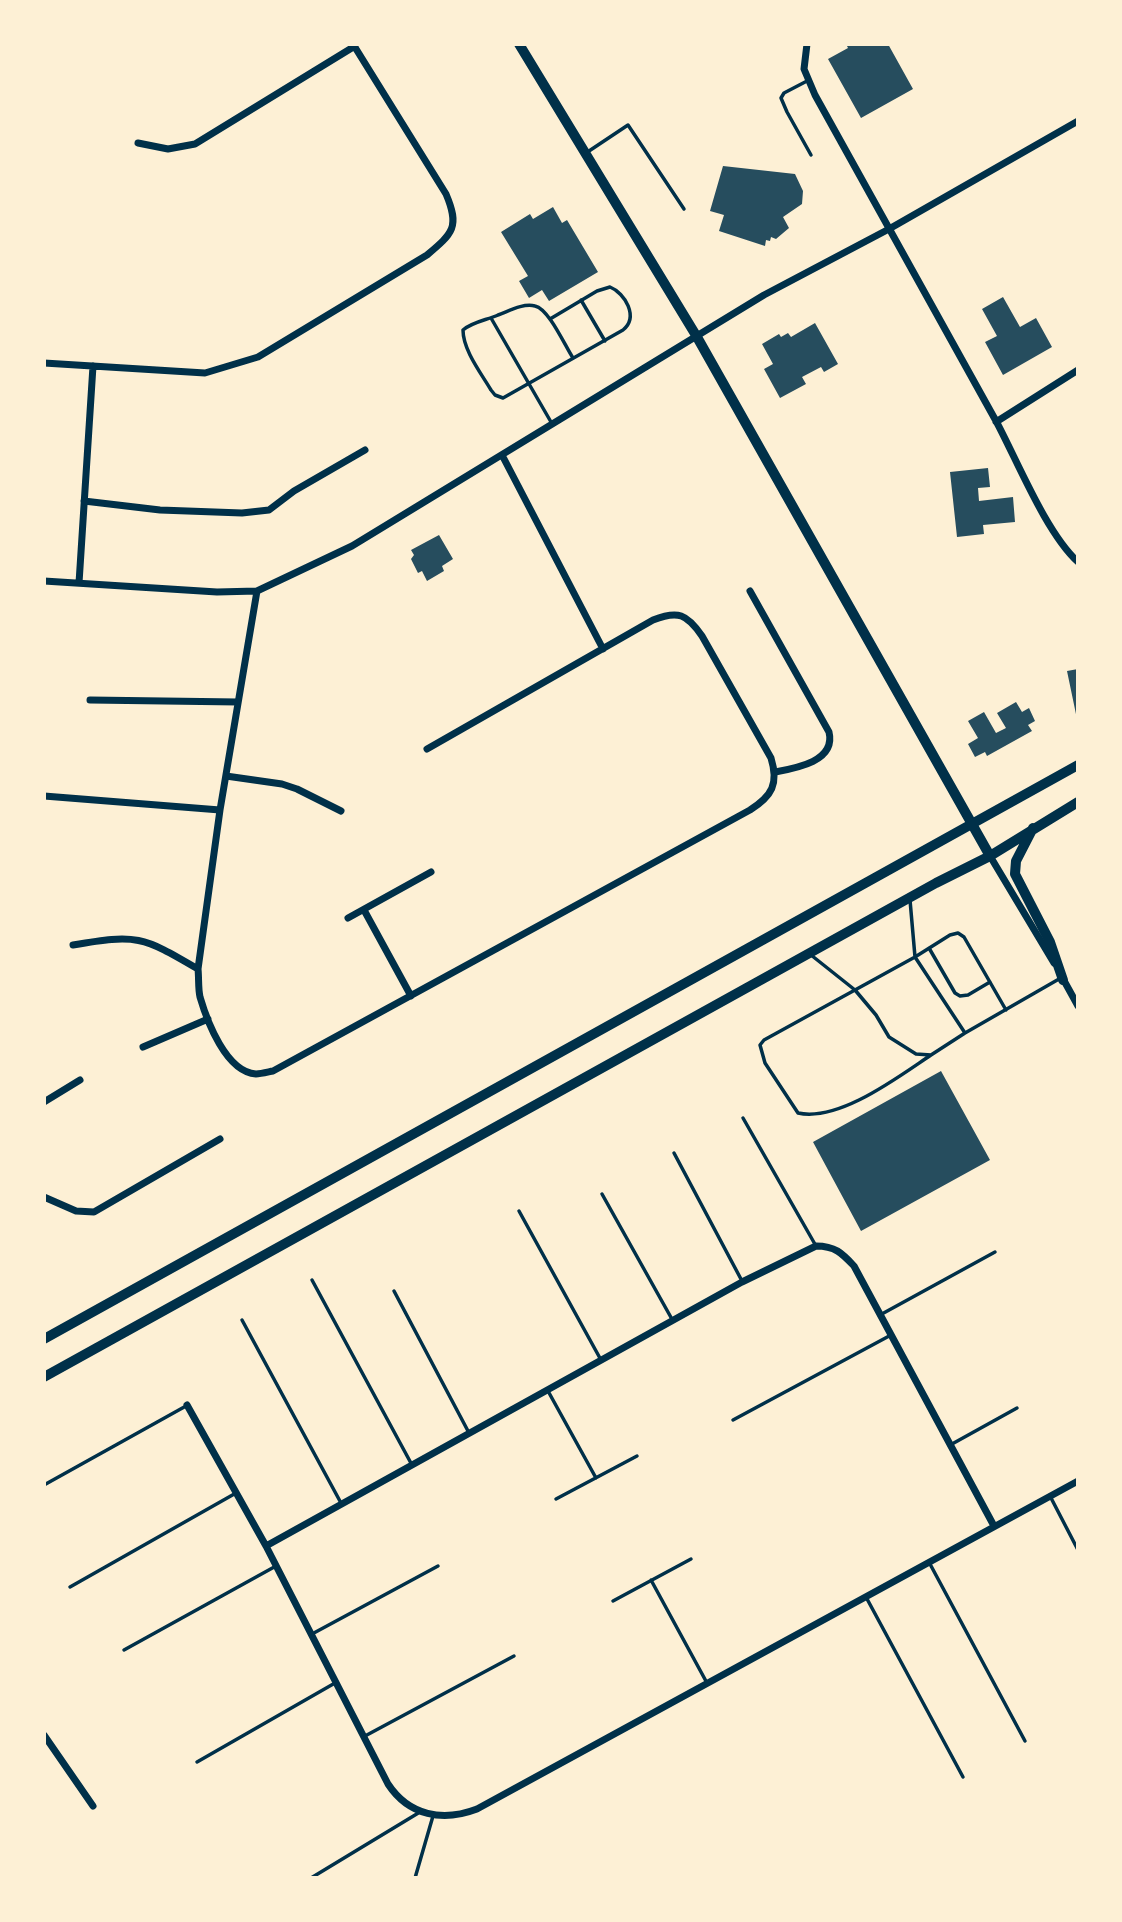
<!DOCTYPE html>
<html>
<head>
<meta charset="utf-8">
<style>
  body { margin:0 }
  #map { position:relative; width:1122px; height:1922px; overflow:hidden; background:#fdf0d5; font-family:Helvetica,sans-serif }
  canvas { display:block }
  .frame { position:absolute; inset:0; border:46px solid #fdf0d5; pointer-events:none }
</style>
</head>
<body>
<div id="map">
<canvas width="1122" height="1922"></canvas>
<div class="frame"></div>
</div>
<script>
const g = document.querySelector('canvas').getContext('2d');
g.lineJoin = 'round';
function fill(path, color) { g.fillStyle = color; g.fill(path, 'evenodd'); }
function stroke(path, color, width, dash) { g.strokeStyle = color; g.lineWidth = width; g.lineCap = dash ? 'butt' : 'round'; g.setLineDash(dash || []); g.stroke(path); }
fill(new Path2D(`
  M846,44H888L913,89L861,118L828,59L848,48Z
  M723,166L795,174L803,191L802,204L783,217L789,228L776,239L771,237L770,241L766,240L765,246L719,231L724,215L710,211Z
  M553,207L562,223L567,220L598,272L549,301L542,290L529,298L519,281L528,276L501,232L530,214L533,219Z
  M1003,297L1020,327L1036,318L1052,347L1003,375L985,342L997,336L982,309Z
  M815,323L838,364L824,372L821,367L802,377L806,384L780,398L764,369L773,364L762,344L779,334L781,337L788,333L791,337Z
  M988,468L990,487L978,488L979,501L1013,497L1015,522L983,525L984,534L957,537L950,472Z
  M439,535L453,559L442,566L444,571L427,581L422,571L418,573L411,559L414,555L411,550Z
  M1078,669V719H1077L1067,671Z
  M1016,702L1022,712L1029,708L1035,721L1028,725L1032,731L987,756L985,752L975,757L968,744L978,738L968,721L984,712L996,733L1006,728L997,713Z
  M941,1071L990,1160L861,1231L813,1142Z`), '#264d5e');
stroke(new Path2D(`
  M807,81L784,93L781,98L787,112L811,155
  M586,153L628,125L684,209
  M581,300L605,341
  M491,318L551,422
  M550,319L597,291L610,287C625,293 639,317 623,330L503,398L495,395L491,390C481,373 463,350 463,330C472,322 487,320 498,315C509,311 523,303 535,306C549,309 565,346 573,358
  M910,900L915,957L965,1033
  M929,948L955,993L960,996L968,995L990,982
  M811,955L855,990L876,1015L889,1037L916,1054L931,1055L965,1033L1059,979
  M931,1055C898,1077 839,1122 798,1113L765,1063L760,1045L764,1040L915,957L950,935L958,933L964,937L1006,1010
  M743,1118L816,1246
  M674,1153L742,1281
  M602,1194L673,1321
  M519,1211L601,1360
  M312,1280L412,1465
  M394,1291L468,1431
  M880,1315L995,1252
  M242,1320L341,1503
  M548,1391L596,1478
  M733,1420L891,1335
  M952,1444L1017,1408
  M44,1485L186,1406
  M1050,1496L1078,1550
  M556,1499L637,1456
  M930,1564L1025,1741
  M651,1580L707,1683
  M70,1587L236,1493
  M866,1597L963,1777
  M613,1601L691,1559
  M312,1634L438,1566
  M124,1650L276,1566
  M365,1736L514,1656
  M197,1762L335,1683
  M311,1878L420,1812
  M415,1878L433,1816`), '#003049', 3.5);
stroke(new Path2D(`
  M807,44L804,69L815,95C876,203 936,312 996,421C1017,460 1046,533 1078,562
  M138,143L168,149L195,144L355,46
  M44,363L205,373L258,357L427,255C453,233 460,227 446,194L353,44
  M996,422L1078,370
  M502,455L603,649
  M84,501L160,510L242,513L269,510L294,491L365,450
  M44,581L217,592L257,591L352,546L764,295L889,229L1078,121
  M79,583L93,366
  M257,591L220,810L198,969C199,978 198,988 200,997C207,1021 226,1072 256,1074C261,1074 268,1072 273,1071L750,810C772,796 779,784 771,758L702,636C687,614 678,610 653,620L427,749
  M750,591L829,732C836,761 797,768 775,772
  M90,700L238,702
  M226,776L282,784L297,789L341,811
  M44,796L220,810
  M990,856L1054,963
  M364,910L411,996
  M348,918L431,872
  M73,945C137,934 142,936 198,969
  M1062,977L1078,1006
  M143,1047L208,1019
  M44,1102L80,1080
  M44,1197L76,1211L94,1212L220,1139
  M187,1405L266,1546L388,1784C409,1816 443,1822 477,1809L1078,1481
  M266,1546L742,1282L816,1246C835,1246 842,1253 854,1266L994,1526
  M44,1735L93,1806`), '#003049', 7);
stroke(new Path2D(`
  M519,44L697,337L990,856
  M1033,828L1016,861L1015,874L1050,942L1063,980
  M44,1339L1078,765
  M44,1377L936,883L990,856L1078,802`), '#003049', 10);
</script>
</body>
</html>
